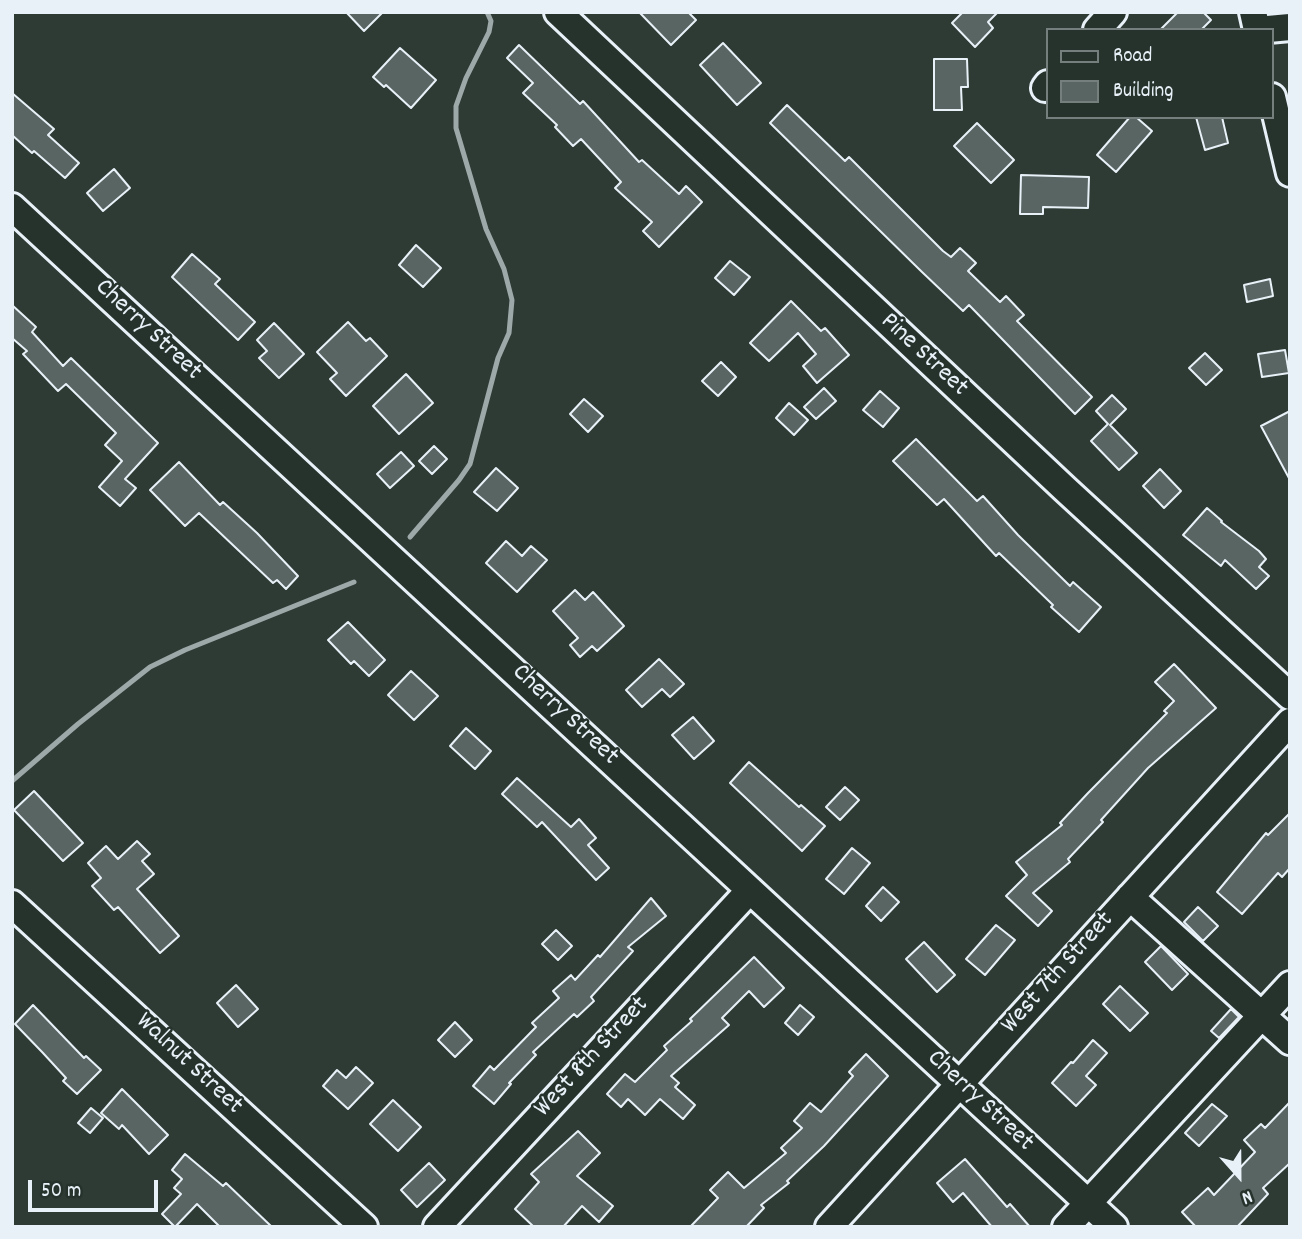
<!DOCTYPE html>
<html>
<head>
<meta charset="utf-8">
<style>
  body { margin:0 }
  #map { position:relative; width:1302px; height:1239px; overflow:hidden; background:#2e3b35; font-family:Dekko,sans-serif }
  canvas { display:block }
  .frame { position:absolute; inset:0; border:14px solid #e8f1f8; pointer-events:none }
  .legend { position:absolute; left:1046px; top:28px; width:228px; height:91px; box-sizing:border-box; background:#26332d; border:2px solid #747f7e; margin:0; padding:9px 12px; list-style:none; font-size:21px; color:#e8f1f8 }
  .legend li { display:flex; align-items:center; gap:14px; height:35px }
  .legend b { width:35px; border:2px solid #747f7e }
  .north { position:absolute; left:1204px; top:1141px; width:70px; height:70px; -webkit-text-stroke:5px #26332d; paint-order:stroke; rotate:159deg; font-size:19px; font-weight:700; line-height:28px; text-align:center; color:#e8f1f8 }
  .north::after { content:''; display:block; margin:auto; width:24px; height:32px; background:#e8f1f8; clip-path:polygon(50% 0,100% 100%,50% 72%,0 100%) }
  .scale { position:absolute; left:28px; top:1180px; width:130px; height:32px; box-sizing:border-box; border:4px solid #e8f1f8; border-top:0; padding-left:9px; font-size:21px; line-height:24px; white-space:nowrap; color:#e8f1f8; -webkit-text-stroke:5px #26332d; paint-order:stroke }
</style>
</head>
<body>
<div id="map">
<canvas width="1302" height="1239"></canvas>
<div class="frame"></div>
<ul class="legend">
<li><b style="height:9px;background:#26332d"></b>Road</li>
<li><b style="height:19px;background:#596563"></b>Building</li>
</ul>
<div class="north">N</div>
<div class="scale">50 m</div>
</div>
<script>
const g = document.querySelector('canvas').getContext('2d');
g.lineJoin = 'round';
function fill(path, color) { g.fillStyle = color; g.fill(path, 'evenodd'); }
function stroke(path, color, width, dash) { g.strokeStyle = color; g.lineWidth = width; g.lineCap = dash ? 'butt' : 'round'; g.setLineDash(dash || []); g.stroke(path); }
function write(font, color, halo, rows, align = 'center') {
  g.font = font + ' Dekko,sans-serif'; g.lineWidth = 5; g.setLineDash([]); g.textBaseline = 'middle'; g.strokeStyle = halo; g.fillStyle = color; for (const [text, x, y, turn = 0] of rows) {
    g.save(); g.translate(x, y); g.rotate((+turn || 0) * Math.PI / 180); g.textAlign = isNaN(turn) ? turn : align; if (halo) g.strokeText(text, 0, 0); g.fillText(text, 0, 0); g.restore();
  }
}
fill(new Path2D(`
  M1048,69V105C1023,104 1023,71 1048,69Z`), '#45524e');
stroke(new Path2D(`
  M410,537L459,480L470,464L498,358L509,333L512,300L504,269L486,229L456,128V106L466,78L489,32L491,21L487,12
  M12,781L78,724L150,667L185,650L354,582`), '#9da8a9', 5);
const building = new Path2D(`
  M346,12H383L364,31Z
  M639,12H688L696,20L671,45Z
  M963,12H998L988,22L993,28L975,47L952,23Z
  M1178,12H1203L1211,20L1201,30H1160Z
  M723,43L761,83L737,105L700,65Z
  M519,45L580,104L583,101L639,162L642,160L679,194L686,186L702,202L659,247L643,231L652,222L615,188L621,182L581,139L573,146L555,127L557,125L523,93L533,83L507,58Z
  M400,48L436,80L411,108L386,85L384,87L373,77Z
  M934,59H967L968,87H961L962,110H934Z
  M12,93L54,129L48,135L79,163L65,178L34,151L32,153L12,135Z
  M787,105L845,161L849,157L943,251L951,257L960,248L976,263L968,271L1000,302L1006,296L1024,315L1017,321L1092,397L1075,414L969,305L963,311L922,272L770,123Z
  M1130,117H1136L1152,131L1116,172L1097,155Z
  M1196,117H1222L1228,143L1205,150Z
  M977,123L1014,160L991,183L954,146Z
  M114,169L130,188L103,211L87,193Z
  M1021,175L1089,177L1088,208L1043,207V214H1020Z
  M416,245L441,268L423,287L399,265Z
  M192,254L220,279L215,284L255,322L238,340L172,277Z
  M730,261L750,277L734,295L715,278Z
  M1270,279L1273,296L1247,302L1244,285Z
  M791,301L821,331L825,328L849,355L817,383L803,366L816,354L798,333L769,361L750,343Z
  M12,305L36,327L32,332L63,366L71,358L158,443L125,479L136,488L120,506L99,487L122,461L105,445L116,433L66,384L58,391L23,354L27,351L12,338Z
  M348,322L366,341L370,338L387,356L346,396L330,379L337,373L317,352Z
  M274,323L304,354L279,378L259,358L267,351L257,340Z
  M1285,350L1289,373L1262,377L1258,354Z
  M1205,353L1222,370L1206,385L1189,368Z
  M721,362L736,377L718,396L702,381Z
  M406,374L433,403L399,434L373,406Z
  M824,388L836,401L816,419L804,407Z
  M880,391L899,408L883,427L863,410Z
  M1112,395L1126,409L1110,425L1137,453L1119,470L1091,441L1108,424L1096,411Z
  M584,399L603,416L588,432L570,414Z
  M789,403L808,420L794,435L776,418Z
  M1290,411V480L1261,426Z
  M916,439L977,501L983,496L1018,535L1070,586L1073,582L1101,607L1079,632L1051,607L1053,605L999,553L996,556L944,499L937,505L893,461Z
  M434,446L447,459L432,474L419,461Z
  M401,452L414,466L390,488L377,474Z
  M179,462L220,505L223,502L257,533L298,576L286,589L277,580L273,583L199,513L185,526L150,490Z
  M496,468L518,488L497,511L474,492Z
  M1160,469L1181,491L1164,508L1143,486Z
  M1207,508L1222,521L1221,522L1259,551L1266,559L1259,567L1269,576L1256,589L1225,560L1221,566L1183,535Z
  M506,541L522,556L531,546L547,560L517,592L486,563Z
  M575,590L585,600L593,592L624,626L597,651L592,646L580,657L570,645L578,638L553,611Z
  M348,622L385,660L369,676L354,661L351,664L328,640Z
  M659,659L684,684L670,697L662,689L642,707L626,690Z
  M1174,664L1216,708L1148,768L1101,820L1103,822L1068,859L1070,862L1033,893L1052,911L1038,926L1006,896L1027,875L1016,862L1062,825L1060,823L1088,793L1167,713L1164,711L1174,701L1155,682Z
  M411,671L438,696L414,720L388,695Z
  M693,717L714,741L694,759L672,735Z
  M466,728L491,751L475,769L450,746Z
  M749,762L799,807L801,805L825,826L802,851L730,783Z
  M517,778L571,827L579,819L596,838L588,845L609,868L596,880L542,822L537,827L502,794Z
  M845,787L859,800L840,820L826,807Z
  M34,791L83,843L63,861L14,810Z
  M1290,813V868L1282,877L1278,873L1242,914L1217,892L1266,833L1268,835Z
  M137,841L150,854L142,861L154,874L137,889L179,936L160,953L118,907L114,910L92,886L101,878L88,863L106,846L118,859Z
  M852,848L870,863L844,894L826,879Z
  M883,887L899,902L881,921L866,906Z
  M651,898L666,916L628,947L633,951L591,997L594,1001L577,1017L574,1014L533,1052L536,1055L509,1083L511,1084L494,1104L473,1086L490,1066L494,1070L536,1027L532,1023L559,998L553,991L571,975L575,980L598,955L600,957Z
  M1198,907L1218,926L1203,941L1184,922Z
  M996,925L1015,940L985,975L966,959Z
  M556,930L572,946L558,960L542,944Z
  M924,942L955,975L937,992L906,959Z
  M1161,946L1188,974L1172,990L1145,962Z
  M754,957L784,988L764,1007L749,991L722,1018L729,1025L671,1076L679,1083L675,1087L695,1105L683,1119L660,1099L645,1115L628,1099L621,1107L607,1094L625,1074L635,1082L667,1050L664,1046L692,1021L690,1019Z
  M236,985L258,1009L238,1027L217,1003Z
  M1120,986L1148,1013L1130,1031L1103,1004Z
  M33,1005L84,1058L86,1056L101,1070L77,1094L63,1081L66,1078L43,1053L15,1024Z
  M800,1005L814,1017L798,1035L785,1023Z
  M1231,1009L1239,1017L1219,1038L1211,1031Z
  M455,1022L472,1040L455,1057L438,1040Z
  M1093,1040L1107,1053L1086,1076L1096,1085L1076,1106L1052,1083L1071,1062L1073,1063Z
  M866,1054L888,1076L824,1146L787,1181L789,1183L761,1205L764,1208L746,1227H690L718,1198L710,1190L728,1172L744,1188L786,1153L781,1148L802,1128L794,1121L810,1103L821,1112L853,1076L849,1072Z
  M356,1067L373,1083L348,1109L323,1086L337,1070L346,1078Z
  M122,1089L168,1135L149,1154L122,1125L119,1129L101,1113Z
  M393,1100L421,1127L398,1151L370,1124Z
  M1290,1102V1163L1263,1188L1268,1194L1237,1227H1196L1182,1212L1208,1188L1214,1195L1255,1152L1244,1140L1261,1124L1265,1128Z
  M1212,1104L1227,1116L1199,1146L1185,1133Z
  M91,1108L103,1118L90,1133L78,1123Z
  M578,1131L600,1153L577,1176L613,1206L599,1222L582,1206L563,1227H534L515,1209L539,1182L531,1174Z
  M185,1154L223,1186L226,1183L272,1227H220L197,1204L175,1227L162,1214L181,1194L174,1188L182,1179L172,1170Z
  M965,1159L1007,1207L1010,1204L1030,1227H992L963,1193L953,1202L937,1183Z
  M429,1163L445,1180L417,1207L401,1190Z`);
fill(building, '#596563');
stroke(building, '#e8f1f8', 2);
const minor = new Path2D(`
  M558,12L1065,489L1290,696
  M1253,12L1257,30L1290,27
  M1097,30L1113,12
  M1045,88L1048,84
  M1272,97L1290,173
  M12,207L1114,1227
  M1130,897L1290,1041
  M12,904L364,1227
  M437,1227L750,890
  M829,1227L1290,722
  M1066,1227L1290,985`);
stroke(minor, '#e8f1f8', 32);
stroke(minor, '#26332d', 26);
write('26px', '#e8f1f8', '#26332d', [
  ["Cherry Street",147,331,43],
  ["Pine Street",923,356,43],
  ["Cherry Street",564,716,43],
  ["West 7th Street",1059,974,-48],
  ["West 8th Street",593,1058,-47],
  ["Walnut Street",188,1065,43],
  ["Cherry Street",979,1102,43]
]);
</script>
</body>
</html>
